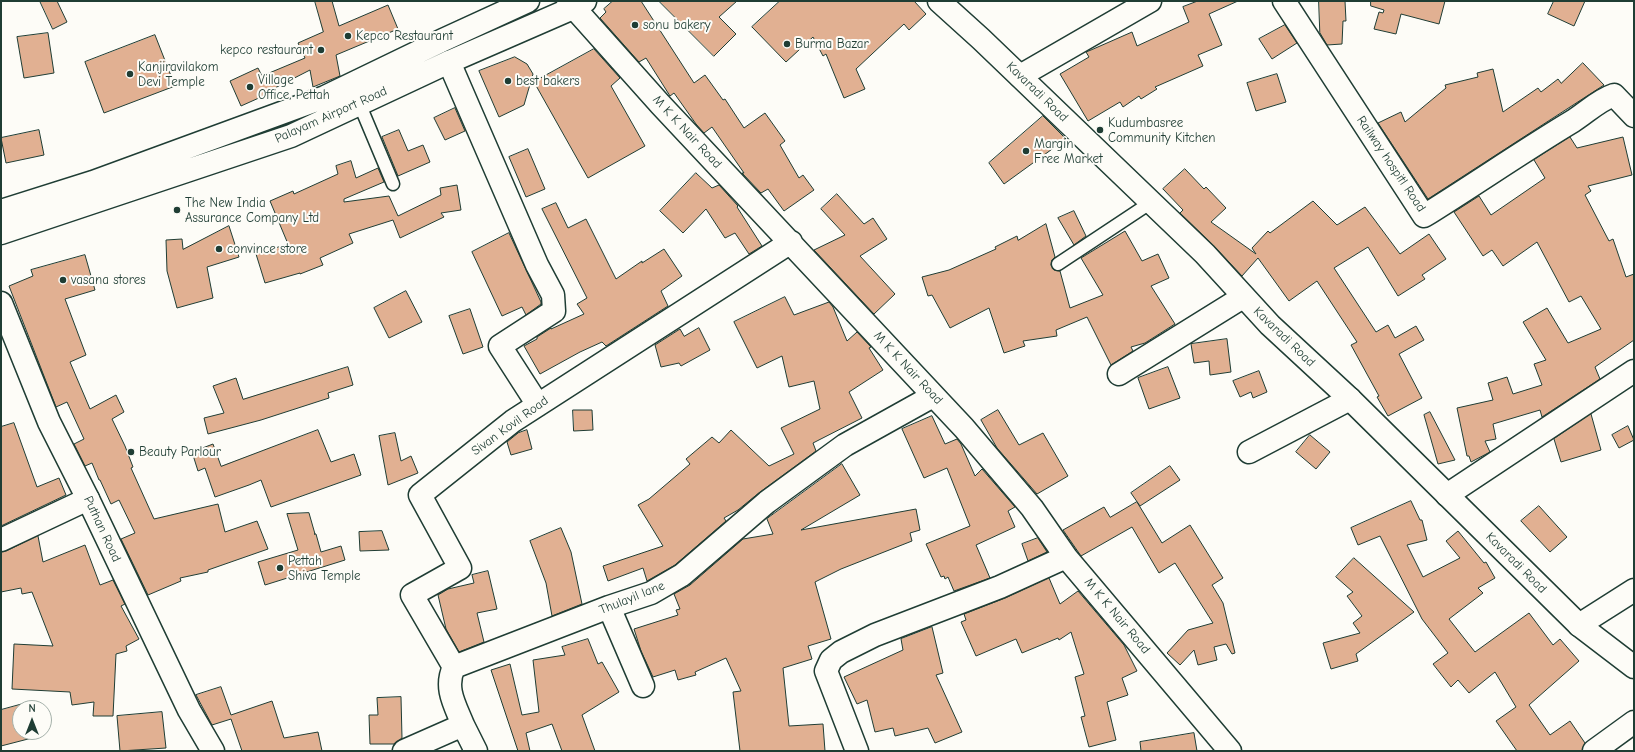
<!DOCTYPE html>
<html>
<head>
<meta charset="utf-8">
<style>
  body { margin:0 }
  #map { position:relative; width:1635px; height:752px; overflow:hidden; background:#fdfcf7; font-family:"Comic Neue",sans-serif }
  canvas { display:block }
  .frame { position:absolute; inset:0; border:2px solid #1f3d34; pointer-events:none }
  .north { position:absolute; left:12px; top:700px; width:40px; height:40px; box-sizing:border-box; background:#fdfcf7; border:1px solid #a4b0a9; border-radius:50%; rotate:0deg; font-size:11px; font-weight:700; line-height:16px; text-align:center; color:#1f3d34 }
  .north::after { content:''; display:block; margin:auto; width:14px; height:18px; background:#1f3d34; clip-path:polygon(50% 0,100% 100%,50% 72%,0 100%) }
</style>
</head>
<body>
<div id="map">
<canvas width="1635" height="752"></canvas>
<div class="frame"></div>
<div class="north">N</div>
</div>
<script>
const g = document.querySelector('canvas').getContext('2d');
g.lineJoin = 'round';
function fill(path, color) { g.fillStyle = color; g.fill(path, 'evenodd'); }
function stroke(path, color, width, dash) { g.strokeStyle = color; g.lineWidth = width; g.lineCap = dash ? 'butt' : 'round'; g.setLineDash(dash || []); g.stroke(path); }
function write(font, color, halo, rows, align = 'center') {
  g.font = font + ' "Comic Neue",sans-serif'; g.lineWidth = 4; g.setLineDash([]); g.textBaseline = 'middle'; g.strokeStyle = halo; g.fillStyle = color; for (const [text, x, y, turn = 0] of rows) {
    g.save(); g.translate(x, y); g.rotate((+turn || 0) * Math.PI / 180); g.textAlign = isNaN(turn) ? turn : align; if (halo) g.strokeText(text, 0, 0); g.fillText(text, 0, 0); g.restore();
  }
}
const building = new Path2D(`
  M40,1H57L67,22L53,29Z
  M315,1H332L339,26L388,5L398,29L336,55L340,76L313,87L310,70L269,91L270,93L241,106L230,81L258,68L262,76L305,58L298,43L323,32Z
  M613,1H641L694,83L705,75L723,100L725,99L744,128L765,113L785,141L780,145L799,178L803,175L814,190L784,211L768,189L761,193L742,173H744L712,127L704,133L696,124L674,93L670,96L646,58L639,62L600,18L606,12L604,9Z
  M659,1H737L719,17L736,34L714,56Z
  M780,1H914L926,14L909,30L904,24L856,69L865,89L844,98L826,54L823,56L813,37L786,62L752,27Z
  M1198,1H1238L1209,14L1222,45L1198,55L1203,66L1155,87L1157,89L1141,99L1139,96L1123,107L1120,102L1088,121L1060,74L1089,57L1086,52L1091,50L1132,32L1137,46L1189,22L1183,7Z
  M1319,1H1345L1346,21H1343L1342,44L1327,45L1320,33Z
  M1371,1H1445L1439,24L1401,14L1396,34L1374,29L1379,12L1383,13L1384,10L1371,6Z
  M1554,1H1585L1574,26L1548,14Z
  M1285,25L1297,43L1272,59L1259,39Z
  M48,33L54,73L24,78L17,37Z
  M155,35L175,86L104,113L85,62Z
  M594,49L620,78L611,86L645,146L588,178L534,82Z
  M515,57L527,64L533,74L524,105L499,117L479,71Z
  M1583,63L1604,85L1428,199L1378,123L1401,112L1405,122L1446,88L1445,85L1478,77L1477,73L1493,69L1503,112L1538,88L1541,92L1558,79L1561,83Z
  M1277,74L1286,102L1256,111L1247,83Z
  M455,108L465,131L445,140L434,118Z
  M1043,116L1066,139L1004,184L989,163Z
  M39,130L44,155L6,163L1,138Z
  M399,130L408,151L423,145L430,162L398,176L382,137Z
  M1570,137L1577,148L1623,137L1632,175L1588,186L1591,191L1585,195L1609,241L1613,239L1626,277L1634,274V340L1595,367L1600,379L1542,417L1540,410L1493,424L1496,439L1485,441L1490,452L1471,462L1469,456H1467L1457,408L1493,400L1488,383L1507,377L1513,394L1542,385L1534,364L1546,360L1523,322L1547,308L1568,343L1601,329L1581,296L1569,302L1537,242L1503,266L1492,250L1483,256L1454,212L1479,196L1491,215L1545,178L1534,160Z
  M528,149L545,189L526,197L509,157Z
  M351,161L356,178L378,168L384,182L344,199V202L389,196L398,216L441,195L440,188L457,185L461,210L441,213L444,217L400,238L393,220L349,234L353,243L320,258L323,265L300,274V273L265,283L256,254L288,244L270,201L293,191L294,194L338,174L336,166Z
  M1185,169L1204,189L1206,187L1226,208L1211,222L1256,254L1252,248L1268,231L1270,233L1313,201L1337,225L1365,207L1400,254L1429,234L1446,259L1422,275L1425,279L1398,296L1368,247L1334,268L1376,332L1388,325L1395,338L1416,326L1424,340L1399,354L1422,398L1388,416L1377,397L1379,396L1351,345L1357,342L1317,281L1289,301L1258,258L1242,276L1214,246L1180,213L1183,210L1163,189Z
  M696,173L712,188L719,185L738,206L737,207L762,246L749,254L735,233L725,238L706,209L683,233L660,211Z
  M837,194L864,224L873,218L887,239L860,256L895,294L874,314L814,250L845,235L821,209Z
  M556,203L568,228L586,219L616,279L642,261V263L664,249L682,276L661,291L668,306L606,346L602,342L580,352L540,374L524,346L537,339V337L551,328V329L584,314L577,304L587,298L542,209Z
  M1074,211L1086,236L1074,245L1058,218Z
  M1046,224L1055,257L1052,260L1051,265L1054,270L1060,271L1070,308L1103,295L1081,258L1125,231L1142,261L1158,254L1169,278L1151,286L1175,324L1145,343L1131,347L1133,351L1111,365L1087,317L1056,330L1057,336L1023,341L1025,346L1004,353L989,308L950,328L932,295L928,296L922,277L949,270L996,249L995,247L1017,236L1018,240Z
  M229,226L239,257L207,267L213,298L177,308L167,271L166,240L182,239L183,249Z
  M509,233L541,302V304L526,315L522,307L502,316L472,252Z
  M85,255L95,290L65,299L86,355L70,362L90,409L116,395L124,412L112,419L125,446L133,467L131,468L154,519L218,504L225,532L257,521L268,549L208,570V572L180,578L181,581L148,595L121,539L135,533L119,500L111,504L100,480H99L92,463L85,466L74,444L84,439L67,402L56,407L9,286L33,276L31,270Z
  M406,291L422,322L389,338L374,308Z
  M785,297L794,315L829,302L833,307L847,341L857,332L871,347L869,348L883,370L849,392L862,418L813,443L816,451L760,492L738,510L724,518L726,521L675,565L647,581L643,568L608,581L603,566L663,546L638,505L649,499L690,464L686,459L712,437L719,443L731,430L769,466L794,454L781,428L820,409L814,381L789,387L782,356L757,368L734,322Z
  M470,309L483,347L463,354L449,316Z
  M699,328L710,350L681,366L679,363L661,367L655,345L680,329L684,336Z
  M1227,339L1231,372L1210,375L1209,361L1194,363L1191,344Z
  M348,367L353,385L328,393L329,398L261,420L208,434L204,418L224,413L213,386L236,378L243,399Z
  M1168,367L1180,398L1149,409L1138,378Z
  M1259,371L1267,392L1253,398L1251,392L1240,397L1233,381Z
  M573,410H592L593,430L574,431Z
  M998,410L1019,445L1043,433L1068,476L1037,494L997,448L981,420Z
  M1430,412L1455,460L1438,464L1424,415Z
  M1591,414L1601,450L1561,462L1554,439Z
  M932,416L945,444L957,439L961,444L975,476L982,469L1015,507L1008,511L1015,527L976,545L990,578L954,591L948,577L945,579L944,576L941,577L926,544L970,526L947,468L924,478L902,429Z
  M14,423L37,487L59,478L66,495L1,526V427Z
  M1628,426L1634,440L1619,448L1612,435Z
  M318,430L331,462L354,454L361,475L271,507L261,480L249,485L215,497L205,468L198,471L192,452L213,444L221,466Z
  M527,430L532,449L511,455L507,442L518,433Z
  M395,433L401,461L411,456L418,473L388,485L379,436Z
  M1310,435L1330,452L1316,469L1296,452Z
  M842,464L860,495L801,530L916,509L920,530L910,533L912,541L841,569L815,582L831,639L808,646L812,659L783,668L789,726L823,724L825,751H740L733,692L741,691L726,658L695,672L696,675L678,680L675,670L653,677L641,651L634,629L678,615L676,610L680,609L674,594L690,585L743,539L773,534L767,519Z
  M1170,466L1180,480L1140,506L1131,493Z
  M1411,501L1420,520H1422L1427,540L1407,545L1423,577L1460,558L1446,541L1458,531L1484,563L1486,562L1495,578L1478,588L1483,593L1449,619L1475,652L1529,613L1553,645L1560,639L1579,661L1529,705L1550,735L1570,721L1585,743L1582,751H1517L1496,721L1516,707L1495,672L1469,693L1458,680L1451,687L1433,664L1448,653L1422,619L1380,536L1358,545L1351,528Z
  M1137,502L1162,543L1190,525L1223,578L1212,585L1223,603L1235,653L1232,654L1226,644L1214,647L1217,660L1198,665L1194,650L1180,665L1167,653L1188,630L1213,623L1175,563L1159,573L1132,527L1081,556L1063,530L1104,507L1110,517Z
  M1539,506L1567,537L1550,552L1521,521Z
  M309,513L315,534H314H316L321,552L341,546L345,560L265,585L258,562L298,550L287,514Z
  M561,528L571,552L582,604L552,616L546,583L530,541Z
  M382,531L389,550L360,551L359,532Z
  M38,536L43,562L85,545L100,585L113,580L125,604L121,606L139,639L126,646L127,651L116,654L113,716H93L94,702L72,705L70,692L12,689L14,644L53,646L32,592L22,594L21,588L1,592V552L6,551Z
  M1038,538L1047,552L1028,561L1022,544Z
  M1354,558L1414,612L1356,654L1358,661L1331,669L1323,643L1360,633L1353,623L1362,616L1347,596L1353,592L1336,577Z
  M488,571L497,609L477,613L484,642L459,652L446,629L438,595L448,589L474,583L472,575Z
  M1049,578L1060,604L1078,591L1124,645L1137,671L1122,678L1128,695L1107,702L1116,740L1089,747L1081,717L1085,716L1075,677L1084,674L1071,632L1059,640L1058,638L1022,653L1016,639L976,656L961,622L966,620L964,614L1005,598Z
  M932,627L943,673L936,675L962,732L935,743L928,728L895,736L893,728L875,732L867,700L857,704L844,677L903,650L901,639Z
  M588,639L598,664L602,662L619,692L582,715L595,751H562L552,724L526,733L530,751H518L491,670L510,664L522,715L539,712L533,660L565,655L562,647Z
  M221,687L231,715L272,701L284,738L318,732L322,751H242L231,719L212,725L196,695Z
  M401,697L402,738L394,744H370L369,715H378L377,698Z
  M23,704L24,708H20V732H30L32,738L1,746V710Z
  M162,712L166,748L120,751L117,716Z
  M1194,733L1197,751H1141L1140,742Z`);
fill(building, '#e1b092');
stroke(building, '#1f3d34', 1);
const service = new Path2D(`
  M359,103L393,184
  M1058,264L1150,203`);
const minor = new Path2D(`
  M568,1L660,104L964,428L1032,508L1066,557L1230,751
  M1284,1L1424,216C1474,185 1523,151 1573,121C1587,112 1599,100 1614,95L1634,116
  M449,62L537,265L553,295L554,311L500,346L538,405
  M1020,76L1150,1
  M1119,374L1243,297
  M1249,452L1350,399
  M1447,495L1634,371
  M1,540L88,499
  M609,607L643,686
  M1579,625L1634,590
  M454,667L412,595L460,568L420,495L513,421L791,242
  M463,725L476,751
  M404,751L463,725C455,705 444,688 454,667L609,607L651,593L682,575L767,502L845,445L933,396
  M857,751L826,671L831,660L841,652L875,635L1000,587L1066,557
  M1594,751L1634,722`);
const tertiary = new Path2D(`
  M1,303L49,422L88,499L189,710L213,751`);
const secondary = new Path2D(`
  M939,1L981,39L1205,254L1270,325L1350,399L1579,625L1634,667`);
const primary = new Path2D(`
  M1,211L93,182L325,97L443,40L528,1
  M1,233L291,136L449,62L573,8L585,1`);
stroke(service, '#1f3d34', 15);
stroke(minor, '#1f3d34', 25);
stroke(tertiary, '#1f3d34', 25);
stroke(secondary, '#1f3d34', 25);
stroke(primary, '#1f3d34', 25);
stroke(service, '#fdfcf7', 12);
stroke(minor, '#fdfcf7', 22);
stroke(tertiary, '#fdfcf7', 22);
stroke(secondary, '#fdfcf7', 22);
stroke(primary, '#fdfcf7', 22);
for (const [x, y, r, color] of [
  [635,25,4,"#1f3d34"],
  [348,36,4,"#1f3d34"],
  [787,44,4,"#1f3d34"],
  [321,50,4,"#1f3d34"],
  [130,74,4,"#1f3d34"],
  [508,81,4,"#1f3d34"],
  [250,87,4,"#1f3d34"],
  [1100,130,4,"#1f3d34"],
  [1026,151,4,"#1f3d34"],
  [177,210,4,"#1f3d34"],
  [219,249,4,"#1f3d34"],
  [63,280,4,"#1f3d34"],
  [131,452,4,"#1f3d34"],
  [280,568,4,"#1f3d34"]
]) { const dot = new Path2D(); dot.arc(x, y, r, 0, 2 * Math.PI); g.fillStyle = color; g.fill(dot); stroke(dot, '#fdfcf7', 1.5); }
write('13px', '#1f3d34', '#fdfcf7', [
  ["sonu bakery",643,25],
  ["Kepco Restaurant",356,36],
  ["Burma Bazar",795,44],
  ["kepco restaurant",313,50,"right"],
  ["Kanjiravilakom",138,67],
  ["Devi Temple",138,82],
  ["Village",258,80],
  ["Office, Pettah",258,95],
  ["best bakers",516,81],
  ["Kudumbasree",1108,123],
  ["Community Kitchen",1108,138],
  ["Margin",1034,144],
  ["Free Market",1034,159],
  ["The New India",185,203],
  ["Assurance Company Ltd",185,218],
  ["convince store",227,249],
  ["vasana stores",71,280],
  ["Beauty Parlour",139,452],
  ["Pettah",288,561],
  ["Shiva Temple",288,576]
], 'left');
write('13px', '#1f3d34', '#fdfcf7', [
  ["Kavaradi Road",1037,92,44],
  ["Palayam Airport Road",331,115,-24],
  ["M K K Nair Road",687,132,47],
  ["Railway hospitl Road",1391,164,56],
  ["Kavaradi Road",1284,337,44],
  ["M K K Nair Road",908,368,47],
  ["Sivan Kovil Road",510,426,-36],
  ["Puthan Road",102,529,65],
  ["Kavaradi Road",1516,563,45],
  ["Thulayil lane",632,598,-22],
  ["M K K Nair Road",1117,616,50]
]);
</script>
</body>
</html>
